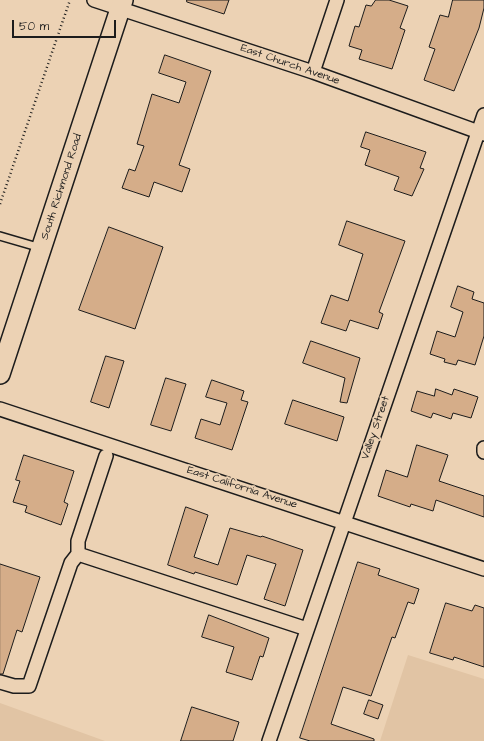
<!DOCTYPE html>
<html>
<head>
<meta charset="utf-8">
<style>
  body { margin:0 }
  #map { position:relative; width:484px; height:741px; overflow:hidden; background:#ecd2b4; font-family:"Architects Daughter",sans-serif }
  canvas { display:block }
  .scale { position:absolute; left:12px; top:20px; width:104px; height:18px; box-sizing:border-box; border:2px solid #1c1c1c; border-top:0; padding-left:5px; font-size:12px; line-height:14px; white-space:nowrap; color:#1c1c1c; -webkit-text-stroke:3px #ecd2b4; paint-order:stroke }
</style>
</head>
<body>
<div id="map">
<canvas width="484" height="741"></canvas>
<div class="scale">50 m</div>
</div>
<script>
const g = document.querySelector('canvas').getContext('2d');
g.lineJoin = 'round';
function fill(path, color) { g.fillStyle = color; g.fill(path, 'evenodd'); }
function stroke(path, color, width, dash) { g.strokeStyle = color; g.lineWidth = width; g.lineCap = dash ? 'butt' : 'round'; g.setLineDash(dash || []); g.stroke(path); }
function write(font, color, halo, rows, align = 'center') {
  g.font = font + ' "Architects Daughter",sans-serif'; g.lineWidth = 3.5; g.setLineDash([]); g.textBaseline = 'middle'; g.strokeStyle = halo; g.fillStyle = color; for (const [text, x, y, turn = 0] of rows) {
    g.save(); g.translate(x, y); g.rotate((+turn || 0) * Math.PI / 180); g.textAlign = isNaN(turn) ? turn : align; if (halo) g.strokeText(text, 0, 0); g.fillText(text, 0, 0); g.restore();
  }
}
fill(new Path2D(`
  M408,655L484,679V741H380Z
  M0,703L105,741H0Z`), '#e1c4a4');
const building = new Path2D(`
  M187,0H229L224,14L187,2Z
  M376,0H389L408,6L400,28L405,30L392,69L359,59L362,50L349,46L355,26L359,27L366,5L371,6Z
  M453,0H484V8L479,28L454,91L424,80L435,49L429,47L440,15L448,17Z
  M165,55L211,71L179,165L190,169L182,192L154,182L149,197L122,188L129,169L135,171L144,146L137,144L152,94L179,103L186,82L159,73Z
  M366,132L426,152L420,168L424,169L412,196L394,190L399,177L365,165L370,150L361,147Z
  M347,221L405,241L379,312L383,314L378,329L350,320L346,331L321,323L331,295L348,301L363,254L339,245Z
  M109,227L163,247L135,329L79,310Z
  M458,286L474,292L472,299L484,303V336L475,365L458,360L456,365L444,362L445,359L430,354L437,331L455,337L463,312L451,307Z
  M311,341L360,358L347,403L340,402L345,378L303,363Z
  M106,356L124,361L109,408L91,402Z
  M166,378L186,384L171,431L151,425Z
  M212,380L244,391L241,400L248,402L232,450L195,438L201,419L220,425L227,403L206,397Z
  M436,389L452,395L454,389L478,397L471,418L453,413L451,419L433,413L431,418L411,411L417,391L434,396Z
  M293,400L344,417L337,441L285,424Z
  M417,445L448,455L439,481L484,496V517L436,500L433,511L411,504L410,507L378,496L386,470L407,477Z
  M24,455L74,471L64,502L68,504L61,525L25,512L27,506L13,502L20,481L16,480Z
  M186,507L208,515L194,557L218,565L230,528L261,537L262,536L303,550L285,606L264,599L276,564L247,555L237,585L195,572L194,574L168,565Z
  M358,562L380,569L378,575L419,589L414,604L408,602L395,638L392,637L371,696L343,687L331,724L374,739V741H310L300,738Z
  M0,564L40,577L22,632L17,630L3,674H0Z
  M446,603L472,611L475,605L484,608V667L454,657L453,660L430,653Z
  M209,615L269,638L263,657L260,656L252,680L226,672L234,647L202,637Z
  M369,700L383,705L378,719L364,714Z
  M192,707L239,722L233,741H181Z`);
fill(building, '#d5ad89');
stroke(building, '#1c1c1c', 1);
const lane = new Path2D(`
  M0,236L41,248`);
const street = new Path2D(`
  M94,0L313,72L484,134
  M313,72L337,0
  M0,409L484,569
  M484,448V452
  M78,554V541L106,456
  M0,682L14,686H29L71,563L78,554L307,629
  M269,741L484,115`);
const secondary = new Path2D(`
  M0,374L123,0`);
stroke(lane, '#1c1c1c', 10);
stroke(street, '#1c1c1c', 16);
stroke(secondary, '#1c1c1c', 22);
stroke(new Path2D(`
  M0,204L70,0`), '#1c1c1c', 2.5, [1, 3]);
stroke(lane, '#ecd2b4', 7);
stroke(street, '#ecd2b4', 13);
stroke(secondary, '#ecd2b4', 19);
write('11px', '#1c1c1c', '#ecd2b4', [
  ["East Church Avenue",290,65,19],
  ["South Richmond Road",62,187,-72],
  ["Valley Street",376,428,-71],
  ["East California Avenue",242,488,18]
]);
</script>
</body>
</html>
